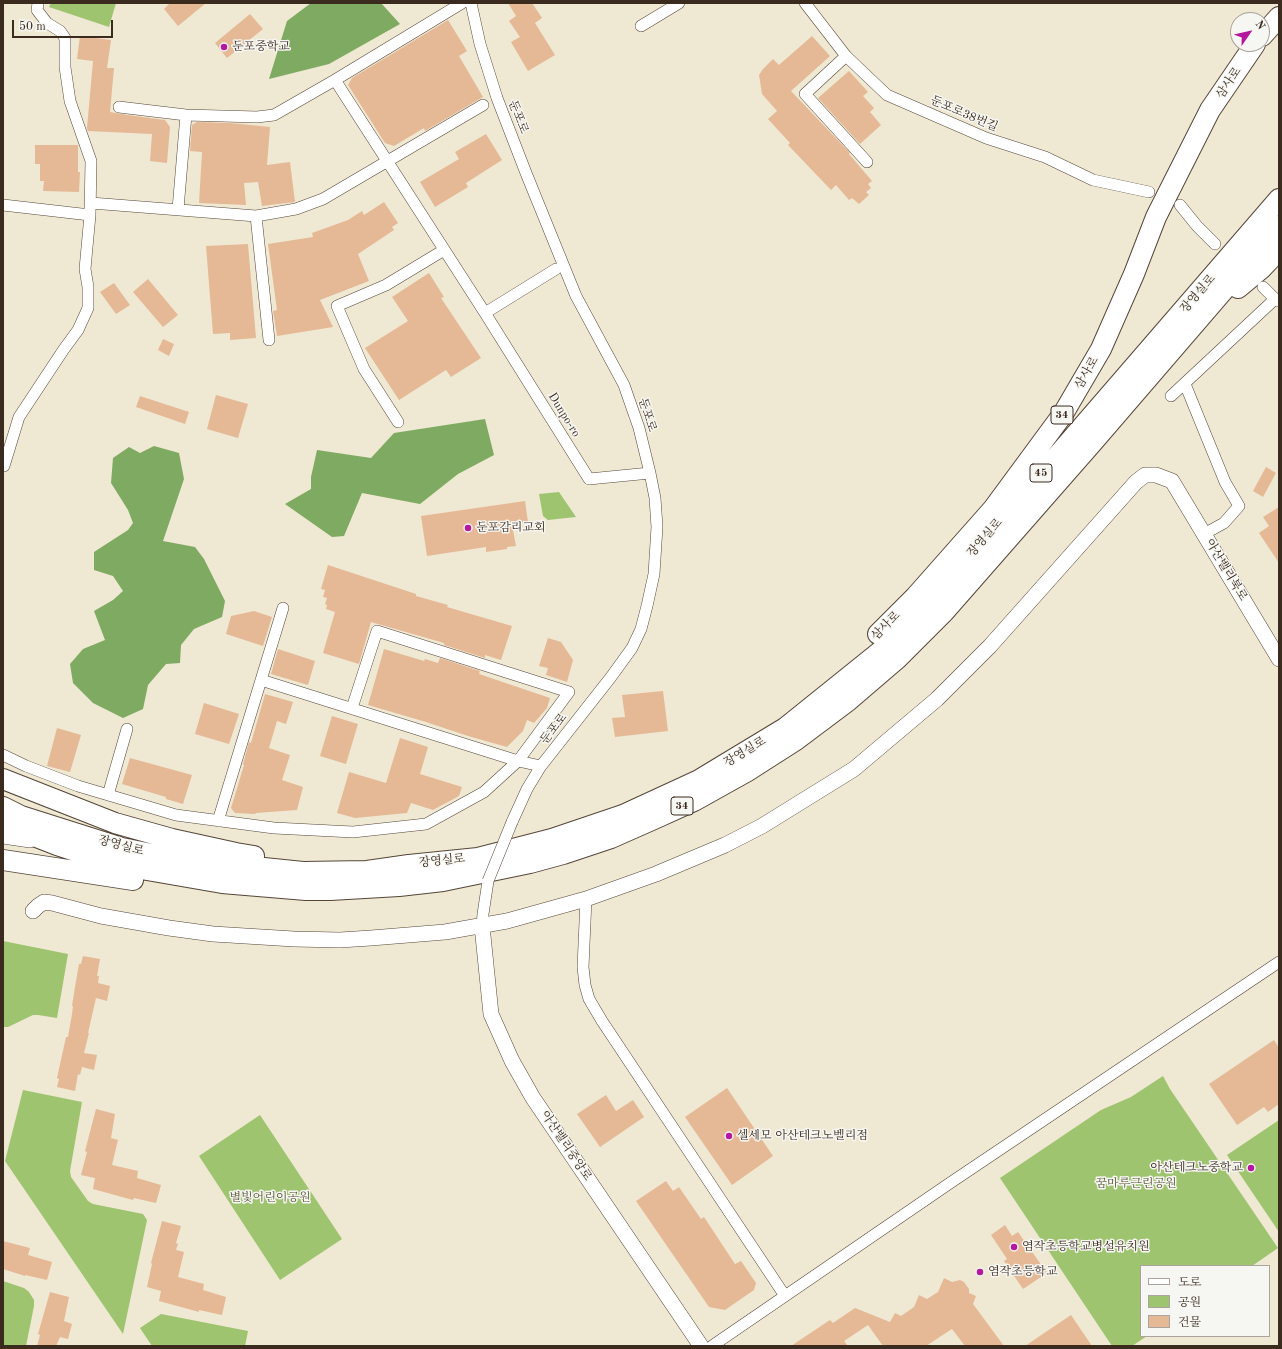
<!DOCTYPE html>
<html>
<head>
<meta charset="utf-8">
<style>
  body { margin:0 }
  #map { position:relative; width:1282px; height:1349px; overflow:hidden; background:#efe8d2; font-family:"Old Standard TT","Noto Serif KR",serif }
  canvas { display:block }
  .frame { position:absolute; inset:0; border:4px solid #3b2a1e; pointer-events:none }
  .legend { position:absolute; left:1140px; top:1265px; width:130px; height:72px; box-sizing:border-box; background:#f6f6f2; border:1px solid #aba49d; margin:0; padding:5px 7px; list-style:none; font-size:12px; color:#3b2a1e }
  .legend li { display:flex; align-items:center; gap:8px; height:20px }
  .legend b { width:20px; border:1px solid #aba49d }
  .north { position:absolute; left:1230px; top:12px; width:40px; height:40px; box-sizing:border-box; background:#f6f6f2; border:1px solid #aba49d; border-radius:50%; rotate:56deg; font-size:11px; font-weight:700; line-height:16px; text-align:center; color:#3b2a1e }
  .north::after { content:''; display:block; margin:auto; width:14px; height:18px; background:#b5179e; clip-path:polygon(50% 0,100% 100%,50% 72%,0 100%) }
  .scale { position:absolute; left:12px; top:20px; width:101px; height:18px; box-sizing:border-box; border:2px solid #3b2a1e; border-top:0; padding-left:5px; font-size:12px; line-height:14px; white-space:nowrap; color:#3b2a1e; -webkit-text-stroke:3px #f6f6f2; paint-order:stroke }
</style>
</head>
<body>
<div id="map">
<canvas width="1282" height="1349"></canvas>
<div class="frame"></div>
<ul class="legend">
<li><b style="height:5px;background:#fff"></b>도로</li>
<li><b style="height:11px;background:#9ec46f"></b>공원</li>
<li><b style="height:11px;background:#e5b996"></b>건물</li>
</ul>
<div class="north">N</div>
<div class="scale">50 m</div>
</div>
<script>
const g = document.querySelector('canvas').getContext('2d');
g.lineJoin = 'round';
function fillPath(path, color) { g.fillStyle = color; g.fill(path, 'evenodd'); }
const shape = rows => new Path2D(rows.map(r => 'M' + r).join(''));
function stroke(path, color, width, dash) { g.strokeStyle = color; g.lineWidth = width; g.lineCap = dash ? 'butt' : 'round'; g.setLineDash(dash || []); g.stroke(path); }
function drawText(font, color, halo, rows, align = 'center') {
  g.font = font + ' "Old Standard TT","Noto Serif KR",serif'; g.lineWidth = 3; g.setLineDash([]); g.textBaseline = 'middle'; g.strokeStyle = halo; g.fillStyle = color; for (const [text, x, y, turn = 0] of rows) {
    g.save(); g.translate(x, y); g.rotate((+turn || 0) * Math.PI / 180); g.textAlign = isNaN(turn) ? turn : align; if (halo) g.strokeText(text, 0, 0); g.fillText(text, 0, 0); g.restore();
  }
}
fillPath(shape([
  [51,3,116,3,109,27,49,7],
  [559,492,576,517,548,520,543,516,539,494],
  [3,941,68,954,57,1018,38,1015,33,1015,8,1027,3,1027],
  [1163,1076,1170,1089,1278,1248,1252,1266,1141,1266,1141,1336,1147,1336,1132,1346,1112,1346,1000,1178,1101,1110,1131,1097],
  [23,1090,82,1102,70,1171,71,1177,88,1201,93,1204,143,1214,147,1220,123,1334,5,1161],
  [260,1115,342,1239,280,1280,199,1156],
  [1279,1120,1279,1232,1227,1155],
  [3,1281,24,1288,29,1292,34,1300,34,1306,26,1346,3,1346],
  [161,1314,248,1331,245,1346,152,1346,140,1328]
]), '#9ec46f');
fillPath(shape([
  [311,3,381,3,400,24,329,64,269,79,287,21],
  [485,419,494,455,458,474,420,504,362,493,344,536,332,537,285,504,311,489,311,477,317,450,371,458,394,433],
  [154,446,179,453,184,479,163,541,195,547,204,559,225,601,222,617,194,629,181,645,180,663,166,664,148,685,143,709,123,718,93,703,73,683,70,664,83,649,105,640,94,611,113,600,123,591,113,576,94,570,94,552,128,530,133,523,128,510,111,483,113,458,129,447,140,453]
]), '#7eaa62');
fillPath(shape([
  [170,3,206,3,178,26,164,9],
  [508,3,532,3,542,18,535,23,555,55,528,71,511,42,520,37,509,21,516,16],
  [250,14,263,29,227,58,215,43],
  [448,20,467,51,459,56,483,97,425,131,424,128,394,146,385,143,348,85,352,78],
  [80,36,111,40,107,68,114,68,110,112,127,115,165,120,170,127,167,163,150,161,152,134,88,131,87,128,93,61,77,59],
  [812,36,830,56,791,91,850,153,849,154,872,181,868,184,871,188,866,192,869,195,859,204,852,198,849,200,836,185,831,190,788,145,790,143,768,119,777,111,762,94,759,75,763,69,773,59,779,65],
  [849,71,868,92,863,96,874,108,870,112,881,125,860,144,818,98],
  [197,122,230,123,270,127,267,165,290,162,295,202,262,206,258,182,244,183,246,205,199,203,202,152,190,151,192,125],
  [486,134,502,160,466,183,468,187,435,207,420,182,459,159,455,152],
  [35,145,78,145,78,172,80,172,79,192,43,191,44,181,40,181,40,164,35,164],
  [384,202,398,223,392,227,394,230,358,254,369,281,320,300,333,327,277,336,273,311,277,310,268,244,313,237,312,233,348,220,362,211,364,215],
  [248,244,256,338,230,340,230,333,213,334,206,246],
  [429,273,444,297,441,298,481,358,451,377,446,370,399,400,365,348,408,321,392,297],
  [148,279,178,315,163,327,133,292],
  [114,283,130,305,116,314,100,292],
  [163,339,174,344,169,356,158,350],
  [216,395,248,404,238,438,207,429],
  [140,396,189,412,185,424,136,407],
  [1266,467,1276,473,1263,497,1253,491],
  [525,501,528,522,512,525,516,546,507,547,507,549,486,552,486,547,427,556,421,516],
  [1279,507,1279,563,1259,533,1269,526,1263,517],
  [328,565,416,594,416,596,448,605,447,607,512,626,501,660,485,655,485,658,444,645,444,643,371,622,359,664,323,653,335,612,326,609,327,605,325,604,327,598,323,597,325,590,321,589],
  [254,611,272,617,263,646,226,634,231,616],
  [548,638,561,642,573,660,567,682,546,675,548,668,539,666],
  [278,649,315,661,308,685,271,674],
  [384,649,424,661,425,659,438,663,440,658,480,671,479,674,550,698,547,708,534,723,527,720,523,731,507,747,468,736,426,722,368,705],
  [663,691,668,731,615,737,612,718,625,717,622,695],
  [265,694,293,702,286,724,277,721,269,748,290,755,282,780,303,787,297,810,256,813,255,814,235,813,231,808,244,765,243,764,249,742,251,743],
  [204,703,239,714,229,744,195,734],
  [332,716,358,724,346,764,320,756],
  [57,728,81,735,70,772,47,766],
  [400,738,428,747,420,774,462,787,459,796,433,810,411,803,407,813,355,818,337,813,349,772,386,783],
  [130,758,192,775,183,804,166,799,166,797,122,784],
  [83,956,100,959,97,976,99,976,98,983,110,986,107,1001,96,998,88,1033,89,1033,84,1053,97,1055,94,1070,82,1067,80,1075,78,1074,75,1091,57,1087,59,1079,57,1078,66,1037,68,1037,72,1014,73,1006,72,1006,75,987,79,964,81,964],
  [1274,1040,1279,1048,1279,1104,1268,1112,1264,1107,1237,1125,1209,1084],
  [727,1088,773,1156,732,1185,685,1117],
  [606,1095,616,1111,633,1100,644,1117,600,1147,577,1114],
  [96,1109,115,1114,111,1138,118,1140,112,1165,138,1171,137,1178,161,1185,156,1203,134,1198,133,1200,93,1189,95,1178,81,1175,87,1152,85,1151],
  [666,1181,673,1191,679,1187,701,1219,704,1217,735,1264,741,1261,756,1283,754,1290,725,1310,709,1307,636,1201],
  [162,1221,181,1226,176,1243,178,1244,176,1250,184,1252,178,1277,204,1284,203,1290,226,1297,222,1315,199,1310,199,1312,159,1301,161,1291,147,1287,152,1264,151,1263],
  [1005,1225,1012,1236,1018,1232,1047,1273,1023,1289,1004,1261,1007,1259,991,1235],
  [3,1241,30,1248,28,1255,52,1262,47,1280,25,1275,25,1276,3,1269],
  [944,1278,952,1282,960,1280,964,1282,969,1289,969,1293,976,1296,973,1304,1004,1346,965,1346,952,1329,926,1346,883,1346,868,1325,844,1341,848,1346,791,1346,830,1320,833,1323,855,1308,890,1322,895,1313,901,1316,914,1307,919,1295,927,1299,938,1292],
  [50,1292,69,1297,64,1321,72,1324,68,1339,60,1337,56,1346,37,1346,40,1335,38,1334],
  [1071,1315,1092,1346,1025,1346]
]), '#e5b996');
const street = shape([
  [471,3,480,44,497,98,526,173,576,296,624,385,639,428,650,473,655,498,657,527,654,574,647,606,641,629,632,648,611,677,541,766,527,789,512,822],
  [805,3,846,56,887,95,986,138,1045,157,1093,180,1149,192],
  [641,26,679,3],
  [846,56,805,94,867,162],
  [335,80,485,313,589,479,650,473],
  [119,107,186,115,257,117,274,115,335,80,462,3],
  [91,203,256,216,296,209,323,199,483,105],
  [3,205,90,215],
  [1180,205,1197,226,1215,244],
  [178,209,186,115],
  [256,216,269,340],
  [1263,287,1275,299,1279,301],
  [485,313,556,269],
  [1185,384,1225,482,1239,506,1224,523,1204,534],
  [1171,396,1275,299],
  [398,422,364,369,337,306,386,285,444,250],
  [4,466,19,417,64,349,78,330,88,308,88,287,85,269,90,215,91,161,70,101,65,67,65,38,60,31,47,23,37,10,38,3],
  [261,680,518,761,541,766],
  [3,755,26,766,78,786,176,815,274,828,353,832,426,824,484,792,518,761,569,692,377,631,352,708],
  [108,795,127,729],
  [218,821,283,608],
  [3,838,30,842],
  [586,899,583,967,585,985,589,999,602,1021,785,1296],
  [482,926,483,914,488,881],
  [712,1346,950,1183,1279,962]
]);
const secondary = shape([
  [33,911,38,906,44,902,52,903,101,916,169,928,213,934,294,939,340,940,371,938,445,932,507,921,586,899,656,874,725,845,762,826,854,769,937,699,990,646,1136,482,1145,475,1156,475,1172,481,1279,659],
  [482,926,491,1014,512,1061,533,1098,701,1346]
]);
const highway = shape([
  [1262,36,1279,17],
  [1238,288,1262,268,1279,250],
  [878,634,916,596,993,509,1063,414,1101,349,1134,274,1156,217,1210,110,1255,44],
  [3,779,115,823,172,839,236,853,254,856],
  [3,807,21,816,122,848,176,859,303,872,367,871,409,865,478,858,552,839,623,815,699,780,785,728,882,650,930,603,1279,199],
  [3,824,57,845,118,865,222,883,306,890,330,890,399,886,443,881,530,863,563,854,611,838,654,819,694,801,746,772,796,740,848,701,897,659,944,612,1093,442,1279,226],
  [3,860,133,880]
]);
stroke(street, '#564639', 12);
stroke(secondary, '#564639', 16);
stroke(highway, '#564639', 22);
stroke(street, '#fff', 11);
stroke(secondary, '#fff', 15);
stroke(highway, '#fff', 20);
const streetBridge = shape([
  [488,881,512,822]
]);
stroke(streetBridge, '#564639', 12, []);
stroke(streetBridge, '#fff', 11);
for (const [x, y, r, color] of [
  [224,47,4,"#b5179e"],
  [468,528,4,"#b5179e"],
  [729,1136,4,"#b5179e"],
  [1251,1168,4,"#b5179e"],
  [1014,1247,4,"#b5179e"],
  [980,1272,4,"#b5179e"]
]) { const dot = new Path2D(); dot.arc(x, y, r, 0, 2 * Math.PI); g.fillStyle = color; g.fill(dot); stroke(dot, '#f6f6f2', 1.5); }
for (const [x, y, w] of [
  [1062,415,22],
  [1041,473,22],
  [682,806,22]
]) { const box = new Path2D(); box.roundRect(x - w / 2, y - 9, w, 18, 3); g.fillStyle = '#f6f6f2'; g.fill(box); stroke(box, '#3b2a1e', 1); }
drawText('bold 11px', '#3b2a1e', null, [
  ["34",1062,415],
  ["45",1041,473],
  ["34",682,806]
]);
drawText('12px', '#3b2a1e', '#f6f6f2', [
  ["둔포중학교",232,47],
  ["둔포감리교회",476,528],
  ["셀세모 아산테크노벨리점",737,1136],
  ["아산테크노중학교",1243,1168,"right"],
  ["염작초등학교병설유치원",1022,1247],
  ["염작초등학교",988,1272]
], 'left');
drawText('12px', '#3b2a1e', '#f6f6f2', [
  ["삼사로",1229,83,-56],
  ["둔포로38번길",964,114,23],
  ["둔포로",518,117,69],
  ["장영실로",1198,294,-49],
  ["삼사로",1087,373,-60],
  ["Dunpo-ro",564,415,58],
  ["둔포로",647,415,72],
  ["장영실로",985,538,-49],
  ["아산밸리북로",1226,570,59],
  ["삼사로",886,626,-45],
  ["둔포로",554,729,-52],
  ["장영실로",745,752,-31],
  ["장영실로",121,846,15],
  ["장영실로",442,861,-6],
  ["아산밸리중앙로",566,1146,56]
]);
drawText('12px', '#595836', '#f6f6f2', [
  ["꿈마루근린공원",1136,1184],
  ["별빛어린이공원",270,1198]
]);
</script>
</body>
</html>
